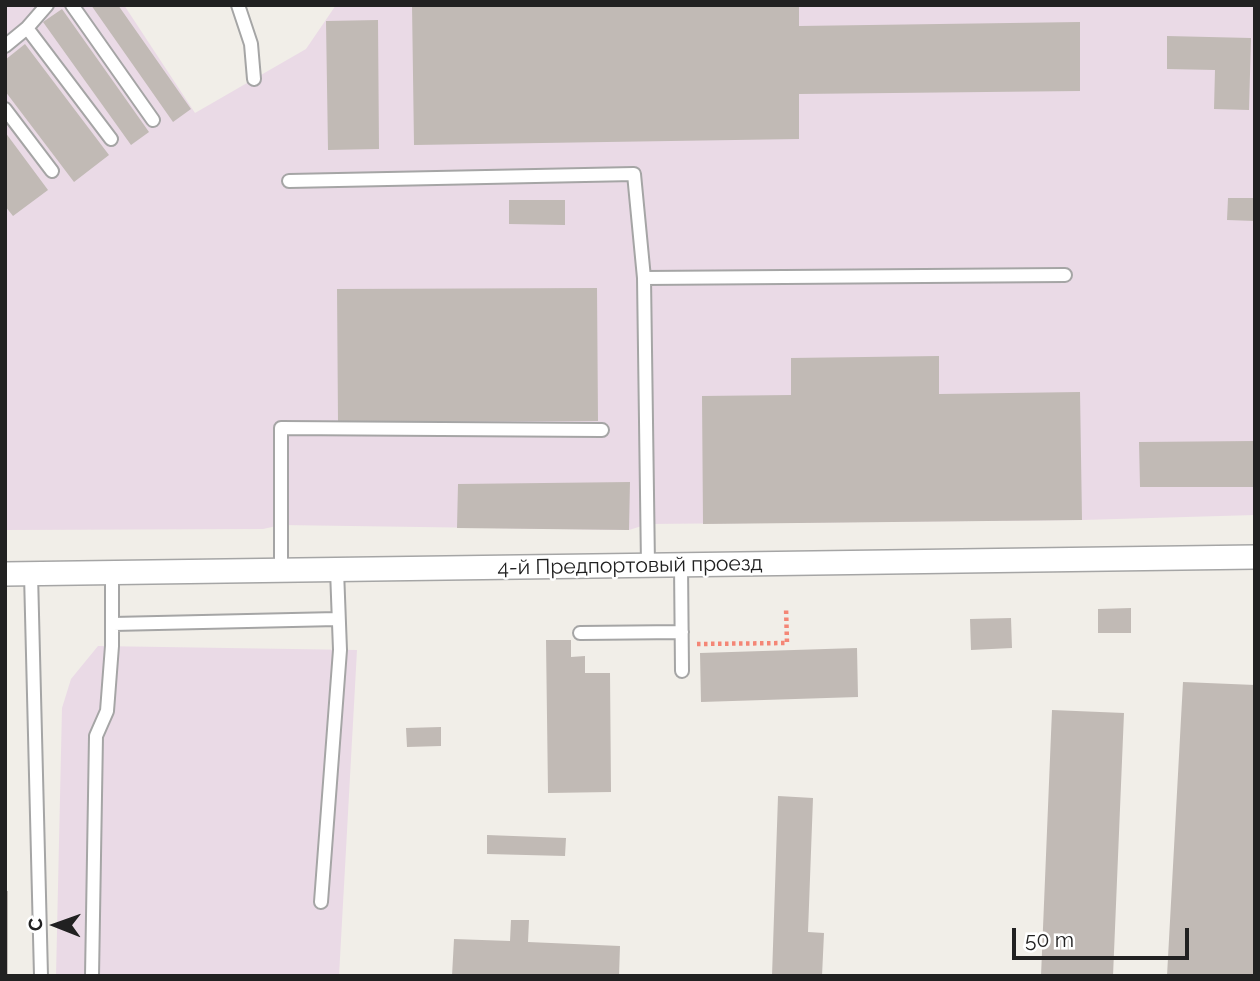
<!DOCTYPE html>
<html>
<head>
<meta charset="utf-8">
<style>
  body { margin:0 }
  #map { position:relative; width:1260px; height:981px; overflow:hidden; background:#f1eee8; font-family:Raleway,sans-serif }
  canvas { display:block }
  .frame { position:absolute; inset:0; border:7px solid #212121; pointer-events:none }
  .north { position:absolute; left:21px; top:890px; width:70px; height:70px; -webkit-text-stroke:5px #fff; paint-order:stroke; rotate:271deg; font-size:19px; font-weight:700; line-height:28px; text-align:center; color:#212121 }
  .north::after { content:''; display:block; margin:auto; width:24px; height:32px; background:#212121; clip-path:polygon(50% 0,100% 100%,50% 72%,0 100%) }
  .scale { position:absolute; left:1012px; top:928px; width:177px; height:32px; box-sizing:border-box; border:4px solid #212121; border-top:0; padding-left:9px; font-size:21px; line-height:24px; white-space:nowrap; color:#212121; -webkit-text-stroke:5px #fff; paint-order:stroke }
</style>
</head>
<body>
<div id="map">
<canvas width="1260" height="981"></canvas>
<div class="frame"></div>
<div class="north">С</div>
<div class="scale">50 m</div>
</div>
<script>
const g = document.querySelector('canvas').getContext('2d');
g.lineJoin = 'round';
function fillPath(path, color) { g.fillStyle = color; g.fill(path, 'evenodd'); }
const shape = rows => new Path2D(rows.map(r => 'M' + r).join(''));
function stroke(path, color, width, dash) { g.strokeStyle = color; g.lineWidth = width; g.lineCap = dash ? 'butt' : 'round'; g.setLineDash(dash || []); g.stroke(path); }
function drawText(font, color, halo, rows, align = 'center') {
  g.font = font + ' Raleway,sans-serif'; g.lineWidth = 5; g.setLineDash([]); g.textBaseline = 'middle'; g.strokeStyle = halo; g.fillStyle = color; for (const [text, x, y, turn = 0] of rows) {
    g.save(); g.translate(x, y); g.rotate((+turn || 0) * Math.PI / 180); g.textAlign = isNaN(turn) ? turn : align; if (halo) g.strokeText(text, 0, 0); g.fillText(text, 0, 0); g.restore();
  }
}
fillPath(shape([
  [5,5,124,5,195,113,306,49,336,5,1255,5,1255,515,1082,520,648,524,629,530,281,525,263,529,5,530],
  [98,646,357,650,339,976,56,976,62,708,71,679]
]), '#eadae6');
fillPath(shape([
  [91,5,118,5,191,109,173,122],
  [412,5,799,5,799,26,1080,22,1080,91,799,94,799,139,414,145],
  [62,9,149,132,131,145,43,22],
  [378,20,379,149,328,150,326,21],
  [1167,36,1251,38,1249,110,1214,109,1215,70,1167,69],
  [25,44,109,155,74,182,5,91,5,60],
  [5,132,48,190,13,216,5,206],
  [1228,198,1255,198,1255,221,1227,220],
  [509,200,565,200,565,225,509,224],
  [597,288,598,421,338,422,337,289],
  [939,356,939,394,1080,392,1082,520,703,524,702,396,791,395,791,358],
  [1255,441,1255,487,1140,487,1139,442],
  [630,482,629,530,457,528,458,484],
  [1131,608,1131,633,1098,633,1098,609],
  [1011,618,1012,648,971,650,970,619],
  [546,640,571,640,571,657,585,656,585,673,610,673,611,792,548,793],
  [857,648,858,697,701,702,700,653],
  [1183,682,1255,685,1255,976,1167,976],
  [1052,710,1124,713,1113,976,1041,976],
  [441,727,441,746,407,747,406,728],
  [778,796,813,798,808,932,824,933,822,976,772,976],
  [487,835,566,838,565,856,487,854],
  [5,891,8,891,8,975,5,975],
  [511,920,529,920,528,942,620,946,619,976,452,976,454,939,510,941]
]), '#c1bab5');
const service = shape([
  [72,5,153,120],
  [238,5,251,44,254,79],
  [27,28,111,139],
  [5,46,27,28,47,5],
  [5,109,52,171],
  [289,181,634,174,644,278,648,565],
  [644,278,1065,275],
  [681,565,682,671],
  [281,570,281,428,602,430],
  [31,574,41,976],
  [113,624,337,619],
  [580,633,682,632],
  [321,902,340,650,337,570],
  [92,976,96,736,107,711,112,646,112,572]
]);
const minor = shape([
  [5,574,1255,557]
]);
stroke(service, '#a5a5a5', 16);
stroke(minor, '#a5a5a5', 26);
stroke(shape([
  [697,644,787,643,786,607]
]), '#f48676', 4.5, [3.5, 3.5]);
stroke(service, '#fff', 12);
stroke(minor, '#fff', 23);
drawText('21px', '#212121', '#fff', [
  ["4-й Предпортовый проезд",630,566,-1]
]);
</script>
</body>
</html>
